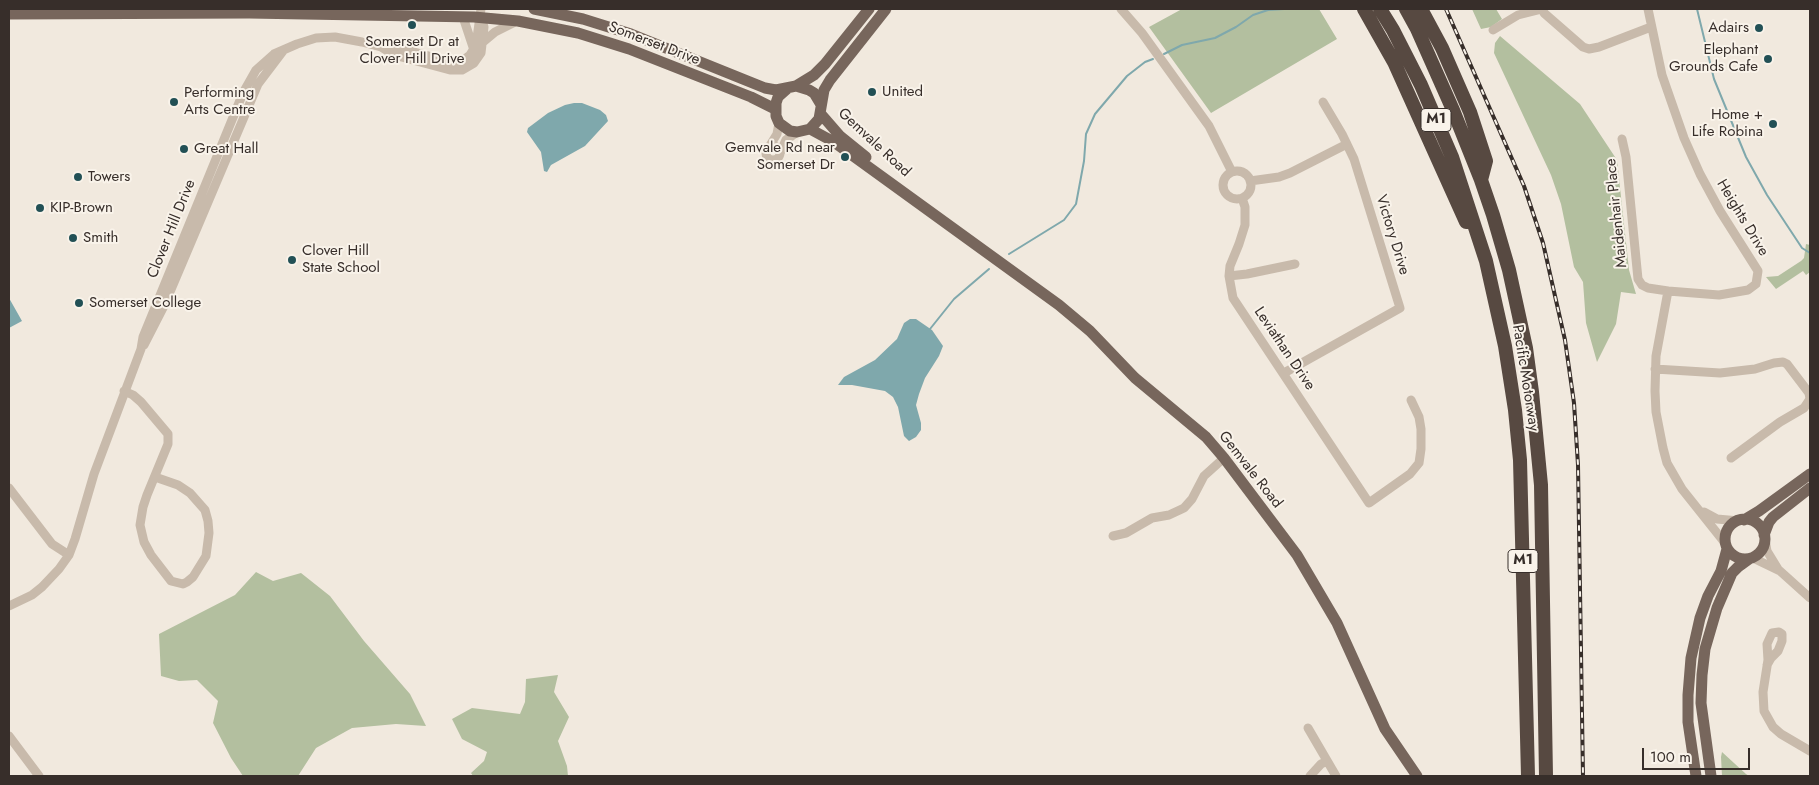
<!DOCTYPE html>
<html>
<head>
<meta charset="utf-8">
<style>
  body { margin:0 }
  #map { position:relative; width:1819px; height:785px; overflow:hidden; background:#f1e9de; font-family:Jost,sans-serif }
  canvas { display:block }
  .frame { position:absolute; inset:0; border:10px solid #372e2a; pointer-events:none }
  .scale { position:absolute; left:1642px; top:748px; width:108px; height:22px; box-sizing:border-box; border:2px solid #372e2a; border-top:0; padding-left:6px; font-size:15px; line-height:18px; white-space:nowrap; color:#372e2a; -webkit-text-stroke:4px #f9f3ea; paint-order:stroke }
</style>
</head>
<body>
<div id="map">
<canvas width="1819" height="785"></canvas>
<div class="frame"></div>
<div class="scale">100 m</div>
</div>
<script>
const g = document.querySelector('canvas').getContext('2d');
g.lineJoin = 'round';
function fillPath(path, color) { g.fillStyle = color; g.fill(path, 'evenodd'); }
const shape = rows => new Path2D(rows.map(r => 'M' + r).join(''));
function stroke(path, color, width, dash) { g.strokeStyle = color; g.lineWidth = width; g.lineCap = dash ? 'butt' : 'round'; g.setLineDash(dash || []); g.stroke(path); }
function drawText(font, color, halo, rows, align = 'center') {
  g.font = font + ' Jost,sans-serif'; g.lineWidth = 4; g.setLineDash([]); g.textBaseline = 'middle'; g.strokeStyle = halo; g.fillStyle = color; for (const [text, x, y, turn = 0] of rows) {
    g.save(); g.translate(x, y); g.rotate((+turn || 0) * Math.PI / 180); g.textAlign = isNaN(turn) ? turn : align; if (halo) g.strokeText(text, 0, 0); g.fillText(text, 0, 0); g.restore();
  }
}
fillPath(shape([
  [1182,9,1319,9,1337,39,1211,113,1149,27],
  [1472,9,1496,9,1502,19,1491,27,1481,29],
  [1500,36,1580,104,1617,160,1629,270,1636,294,1621,292,1616,324,1597,362,1586,323,1583,282,1574,267,1561,204,1551,175,1494,53,1495,43],
  [1806,244,1810,245,1810,272,1806,275,1803,271,1776,289,1766,277,1778,276,1801,261,1804,258],
  [256,572,273,581,301,573,330,596,364,641,410,694,426,726,396,724,352,728,316,748,298,776,243,776,231,758,213,723,218,701,197,680,179,681,161,676,159,634,235,595],
  [558,675,554,692,569,717,558,741,567,766,568,776,473,776,471,773,484,761,487,752,462,739,452,719,472,708,520,714,525,702,526,679],
  [1722,752,1746,774,1749,776,1722,776,1721,757]
]), '#b3bf9f');
fillPath(shape([
  [574,103,582,103,600,110,606,115,608,121,585,146,551,165,547,172,544,171,541,152,527,132,528,128,548,113,565,105],
  [9,298,22,321,9,328],
  [910,319,916,319,932,330,943,346,939,356,925,378,919,394,916,405,921,423,921,430,916,437,909,441,904,436,898,407,893,397,885,391,852,385,838,385,844,377,875,360,897,339,904,323]
]), '#7fa8ac');
stroke(shape([
  [1697,9,1714,79,1746,157,1767,195,1802,248,1810,253],
  [1164,54,1182,45,1215,38,1236,27,1253,15,1268,10,1284,9],
  [1009,254,1064,220,1076,204,1084,161,1086,134,1095,114,1127,76,1145,62,1153,59],
  [930,329,954,299,989,269]
]), '#7fa8ac', 2);
stroke(shape([
  [1121,9,1142,33,1209,126,1232,172],
  [1543,9,1544,13,1583,47,1589,49,1599,47,1651,27],
  [1648,9,1662,75,1684,138,1700,174,1720,211,1758,271,1756,284,1748,290,1719,295,1668,291,1656,356,1655,391,1656,412,1663,448,1667,463,1682,489,1725,543],
  [463,17,474,50],
  [1493,30,1518,15,1542,9],
  [483,42,495,32,517,21],
  [383,47,396,47,447,61,462,61,470,55,476,45,481,9],
  [1622,139,1626,157,1638,279,1642,285,1648,288,1668,291],
  '766 153a7 7 0 1 1 14 0a7 7 0 1 1-14 0Z',
  [769,147,777,134,779,123],
  [780,153,786,140,797,132],
  '1223 185a14 14 0 1 1 28 0a14 14 0 1 1-28 0Z',
  [1250,181,1279,177,1290,173,1347,144],
  [1242,198,1245,207,1245,225,1239,244,1230,266,1229,276,1233,298,1369,503,1410,474,1419,463,1421,449,1421,429,1419,417,1411,400],
  [1229,276,1247,274,1295,264],
  [144,345,164,306,258,84,283,51],
  [1655,369,1720,373,1755,369,1774,363,1783,362,1787,364,1809,393,1810,399,1804,408,1780,422,1731,458],
  [1284,373,1400,308,1354,159,1342,134,1323,102],
  [124,391,133,395,141,402,168,434,168,444,147,495,143,507,140,525,144,542,151,555,171,581,183,584,187,582,193,577,206,556,209,533,208,521,205,510,190,493,178,485,155,477],
  [9,488,52,544,69,555],
  [1704,512,1717,519,1739,521],
  [1113,536,1126,533,1152,518,1169,515,1184,508,1192,499,1204,476,1224,458],
  [1765,540,1767,551,1778,569],
  [1753,558,1780,571,1810,598],
  [9,606,32,595,42,587,59,569,69,555,75,539,94,474,141,349,143,337,243,93,256,70,274,54,297,44,316,38,335,37,362,42,381,47,394,55,450,70,462,70,474,63,481,53,484,27,481,17],
  [1767,665,1771,658,1778,651,1782,641,1782,634,1779,632,1772,633,1767,644,1768,660,1763,692,1764,711,1773,727,1781,734,1810,751],
  [1308,728,1336,776],
  [9,736,39,776],
  [1310,776,1321,764,1327,761]
]), '#c8baab', 9);
stroke(shape([
  [534,9,583,19,631,34,765,88,776,90,796,86,814,75,825,64,869,9],
  [9,14,249,13,474,17,518,21,578,33,629,49,751,97,775,109],
  [796,86,809,90,814,93,820,103],
  [787,89,778,97,776,103,776,116,779,123,790,131,797,132,810,129,819,119,824,90,830,80,886,9],
  [820,113,840,136,866,157],
  [810,129,834,142,1059,305,1090,331,1135,378,1206,437,1224,458,1297,555,1337,623,1385,729,1417,776],
  '1725 539a20 20 0 1 1 40 0a20 20 0 1 1-40 0Z',
  [1744,520,1759,511,1810,474],
  [1764,535,1769,522,1773,517,1810,488],
  [1696,776,1688,722,1688,695,1691,658,1700,618,1708,596,1721,571,1727,549],
  [1711,776,1701,703,1702,675,1705,649,1717,608,1732,573,1738,567,1749,559]
]), '#77665c', 11);
stroke(shape([
  [1364,9,1394,62,1466,222],
  [1380,9,1393,30,1421,85,1452,157,1486,261,1505,346,1515,410,1520,460,1528,776],
  [1406,9,1417,29,1453,110,1481,180,1493,215,1509,270,1526,348,1532,392,1541,485,1546,776],
  [1421,9,1442,48,1470,112,1486,161,1481,180]
]), '#574941', 14);
const rail = shape([
  [1446,9,1524,186,1543,243,1565,340,1574,403,1578,465,1583,776]
]);
stroke(rail, '#372e2a', 4);
stroke(rail, '#f9f3ea', 2, [5.5]);
for (const [x, y, r, color] of [
  [412,25,5,"#225055"],
  [1759,28,5,"#225055"],
  [1768,59,5,"#225055"],
  [872,92,5,"#225055"],
  [174,102,5,"#225055"],
  [1773,124,5,"#225055"],
  [184,149,5,"#225055"],
  [845,157,5,"#225055"],
  [78,177,5,"#225055"],
  [40,208,5,"#225055"],
  [73,238,5,"#225055"],
  [292,260,5,"#225055"],
  [79,303,5,"#225055"]
]) { const dot = new Path2D(); dot.arc(x, y, r, 0, 2 * Math.PI); g.fillStyle = color; g.fill(dot); stroke(dot, '#f9f3ea', 2); }
for (const [x, y, w] of [
  [1436,120,30],
  [1523,561,30]
]) { const box = new Path2D(); box.roundRect(x - w / 2, y - 11.5, w, 23, 4); g.fillStyle = '#f9f3ea'; g.fill(box); stroke(box, '#372e2a', 1); }
drawText('bold 14px', '#372e2a', null, [
  ["M1",1436,120],
  ["M1",1523,561]
]);
drawText('15px', '#372e2a', '#f9f3ea', [
  ["Adairs",1749,28,"right"],
  ["Somerset Dr at",412,42,"center"],
  ["Clover Hill Drive",412,59,"center"],
  ["Elephant",1758,50,"right"],
  ["Grounds Cafe",1758,67,"right"],
  ["United",882,92],
  ["Performing",184,93],
  ["Arts Centre",184,110],
  ["Home +",1763,115,"right"],
  ["Life Robina",1763,132,"right"],
  ["Gemvale Rd near",835,148,"right"],
  ["Somerset Dr",835,165,"right"],
  ["Great Hall",194,149],
  ["Towers",88,177],
  ["KIP-Brown",50,208],
  ["Smith",83,238],
  ["Clover Hill",302,251],
  ["State School",302,268],
  ["Somerset College",89,303]
], 'left');
drawText('15px', '#372e2a', '#f9f3ea', [
  ["Somerset Drive",654,44,21],
  ["Gemvale Road",874,143,43],
  ["Maidenhair Place",1617,213,-96],
  ["Heights Drive",1742,218,59],
  ["Clover Hill Drive",172,229,-68],
  ["Victory Drive",1392,235,73],
  ["Leviathan Drive",1284,349,56],
  ["Pacific Motorway",1525,378,81],
  ["Gemvale Road",1250,470,52]
]);
</script>
</body>
</html>
